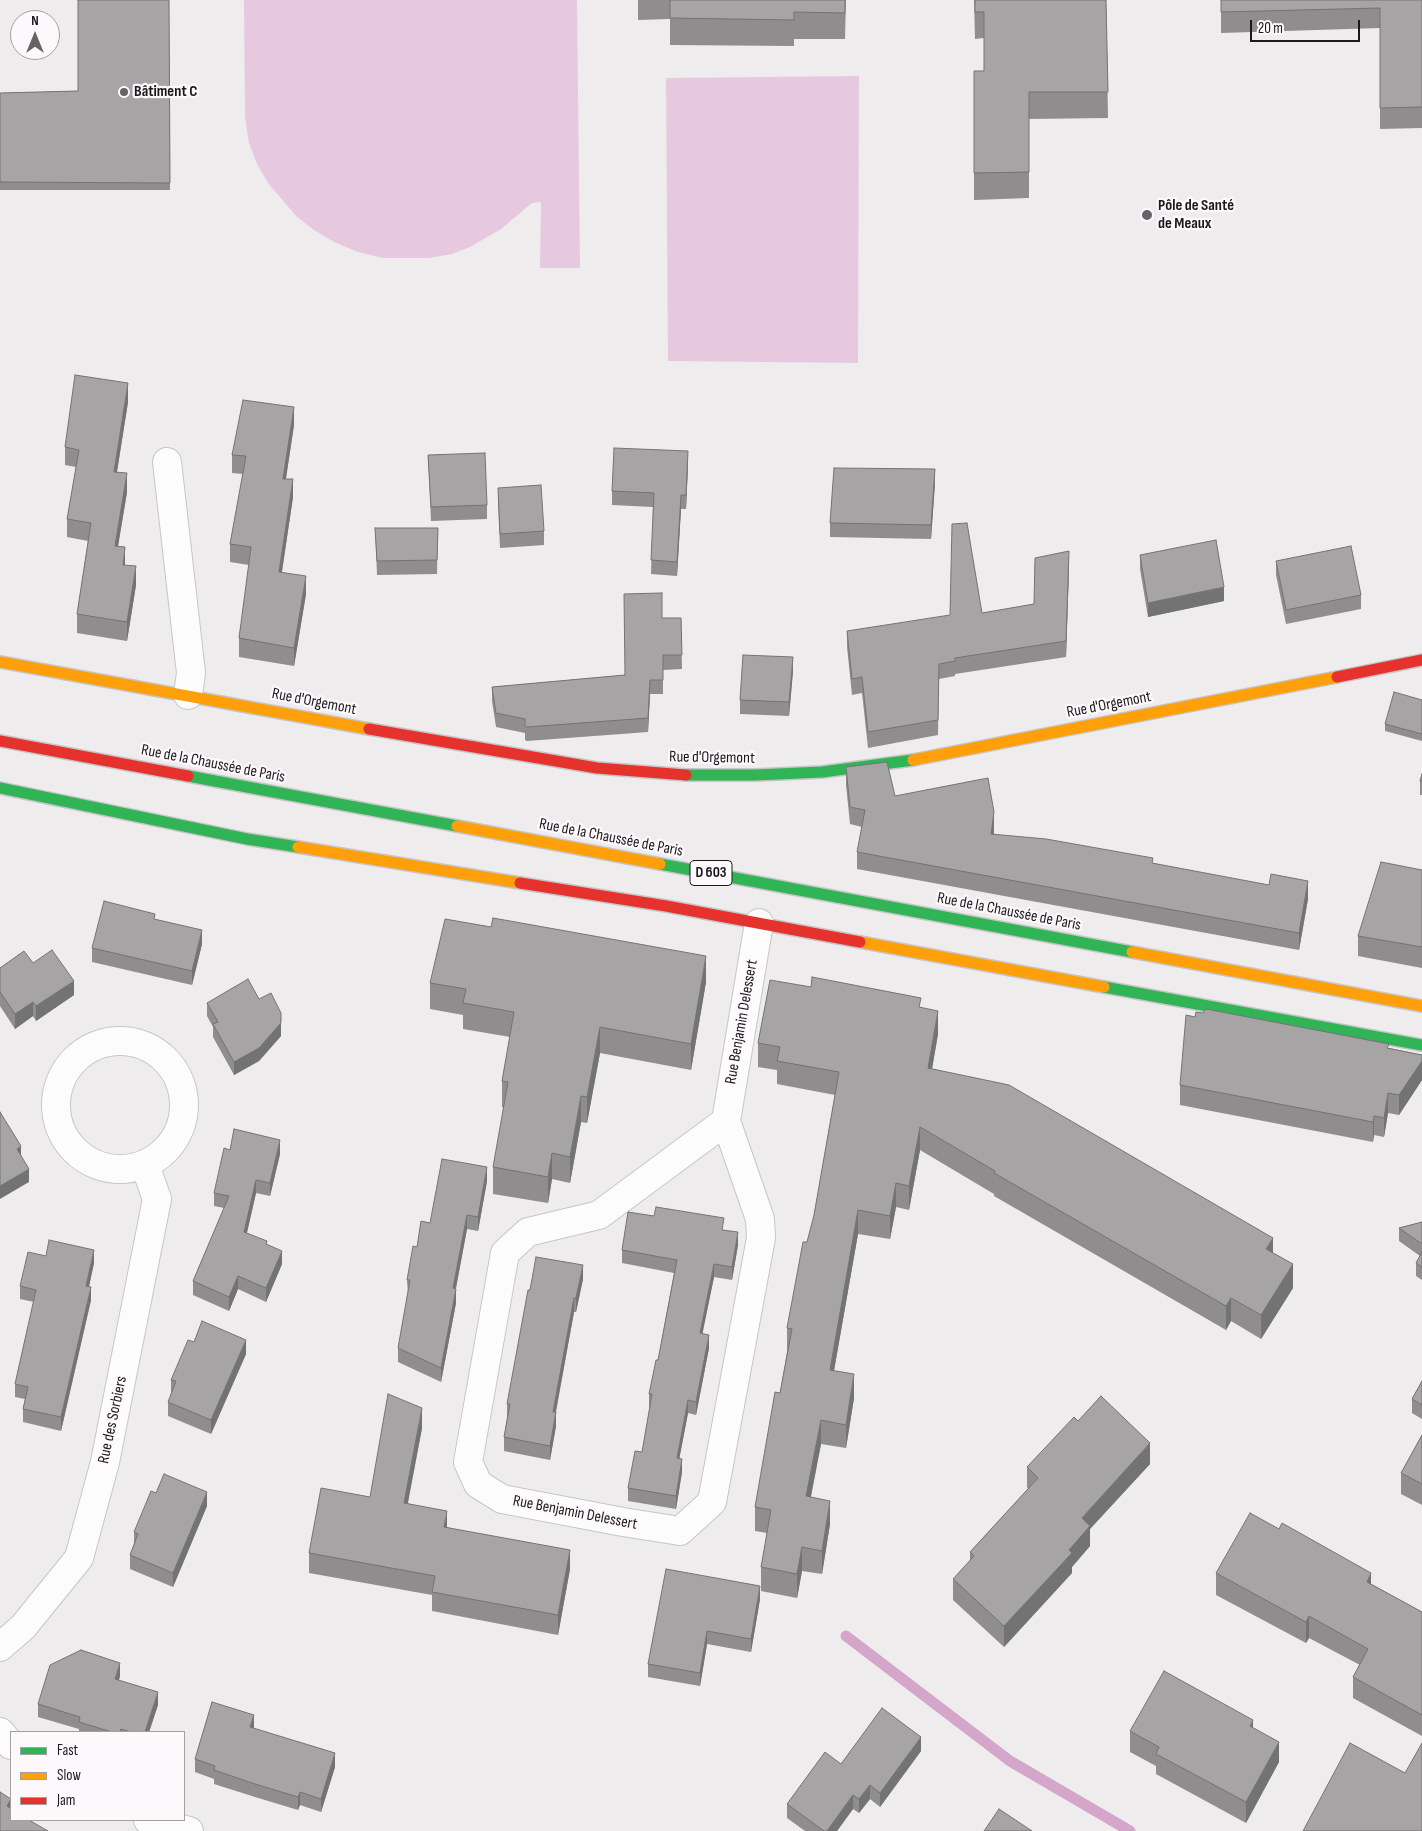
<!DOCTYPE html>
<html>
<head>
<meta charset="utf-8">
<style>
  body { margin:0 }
  #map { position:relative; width:1422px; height:1831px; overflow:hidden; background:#efecee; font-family:"Sofia Sans Condensed",sans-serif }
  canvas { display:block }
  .legend { position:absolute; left:10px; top:1731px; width:175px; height:90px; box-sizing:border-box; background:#fdf8fc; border:1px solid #a39fa2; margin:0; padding:6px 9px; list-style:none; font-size:15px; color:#1b191a }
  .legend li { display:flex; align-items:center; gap:10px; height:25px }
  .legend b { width:25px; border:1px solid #a39fa2 }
  .north { position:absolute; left:10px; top:10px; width:50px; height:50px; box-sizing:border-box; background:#fdf8fc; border:1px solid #a39fa2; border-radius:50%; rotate:0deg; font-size:14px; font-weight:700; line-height:20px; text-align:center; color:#1b191a }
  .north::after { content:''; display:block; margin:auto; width:18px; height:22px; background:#656364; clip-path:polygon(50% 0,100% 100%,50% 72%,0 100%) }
  .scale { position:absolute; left:1250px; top:20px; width:110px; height:22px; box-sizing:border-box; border:2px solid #1b191a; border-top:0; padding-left:6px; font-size:15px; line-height:18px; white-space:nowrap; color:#1b191a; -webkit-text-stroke:4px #fdf8fc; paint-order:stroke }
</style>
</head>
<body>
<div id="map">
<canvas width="1422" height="1831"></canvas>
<ul class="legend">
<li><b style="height:6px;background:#30b455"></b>Fast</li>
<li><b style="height:6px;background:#ff9f0a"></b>Slow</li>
<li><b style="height:6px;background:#e5322d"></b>Jam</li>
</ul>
<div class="north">N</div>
<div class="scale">20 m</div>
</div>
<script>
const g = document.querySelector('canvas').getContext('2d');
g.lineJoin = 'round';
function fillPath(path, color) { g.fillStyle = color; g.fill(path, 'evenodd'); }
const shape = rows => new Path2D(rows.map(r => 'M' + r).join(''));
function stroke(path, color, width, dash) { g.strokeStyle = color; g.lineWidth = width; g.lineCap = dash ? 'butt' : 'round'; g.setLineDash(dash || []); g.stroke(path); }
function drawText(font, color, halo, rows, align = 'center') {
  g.font = font + ' "Sofia Sans Condensed",sans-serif'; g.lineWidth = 4.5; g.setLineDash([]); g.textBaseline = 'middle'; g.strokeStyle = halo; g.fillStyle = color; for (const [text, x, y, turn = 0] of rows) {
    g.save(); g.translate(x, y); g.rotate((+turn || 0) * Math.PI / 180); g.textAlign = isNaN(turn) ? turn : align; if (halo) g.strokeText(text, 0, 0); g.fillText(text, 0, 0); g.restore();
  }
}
fillPath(shape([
  [244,0,577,0,580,268,540,268,541,202,532,203,501,229,470,247,452,254,429,258,383,258,358,252,334,242,314,230,296,216,268,183,257,164,249,143,245,117],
  [859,76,858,363,668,361,666,78]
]), '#e6c9df');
stroke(shape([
  [846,1636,1010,1761,1130,1831]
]), '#d4a7ca', 11);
const street = shape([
  [167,462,191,673,188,695],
  '56 1105a64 64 0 1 1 128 0a64 64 0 1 1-128 0Z',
  [726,1121,599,1215,528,1232,505,1253,468,1462,478,1484,502,1499,623,1522,680,1531,712,1502,761,1238,760,1219,726,1121,759,923],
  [0,1647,23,1627,79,1558,105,1462,157,1199,145,1165],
  [0,1732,11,1745],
  [148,1820,189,1831]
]);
const fast = shape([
  [686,775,756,775,822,772,913,760],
  [188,776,457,826],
  [0,788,247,839,298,847],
  [660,864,1132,952],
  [1104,987,1422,1045]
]);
const slow = shape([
  [0,662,369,729],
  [913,760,1337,677],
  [457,826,660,864],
  [298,847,520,883],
  [860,942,1104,987],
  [1132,952,1422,1006]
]);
const jam = shape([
  [1337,677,1422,660],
  [369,729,597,768,686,775],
  [0,741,188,776],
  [520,883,666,906,860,942]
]);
stroke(street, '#c7c6c7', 30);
stroke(fast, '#c7c6c7', 14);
stroke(slow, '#c7c6c7', 14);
stroke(jam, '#c7c6c7', 14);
stroke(street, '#fdfcfc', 28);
stroke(fast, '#30b455', 11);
stroke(slow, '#ff9f0a', 11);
stroke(jam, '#e5322d', 11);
fillPath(shape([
  [169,0,170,190,0,190,0,93,78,91],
  [638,0,846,0,845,39,794,39,794,46,670,45,670,19,638,20],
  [974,0,1106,0,1108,118,1029,119,1029,198,974,200,974,71,984,71,984,38,975,39],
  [1221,0,1422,0,1422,128,1380,129,1380,28,1221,33],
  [128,402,117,472,127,492,118,546,125,565,136,585,127,641,77,633,77,614,88,541,67,537,67,519,76,467,65,465,65,447],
  [294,425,286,479,293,497,282,572,306,594,294,666,239,657,239,638,249,565,230,562,230,544,243,474,232,473,232,455],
  [428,455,487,505,487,519,431,521],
  [688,465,686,509,681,509,677,576,651,574,653,507,612,505,612,491],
  [935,483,931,539,830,537,830,523],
  [498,488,544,531,544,545,500,548,498,502],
  [375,528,438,528,437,574,377,575],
  [1140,555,1224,601,1148,617,1140,569],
  [1276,561,1361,595,1361,609,1286,624,1276,575],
  [1069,567,1066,657,955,674,955,676,939,679,938,735,868,748,862,693,852,695,847,647,847,631,982,613,1034,604],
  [662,618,681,618,682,669,663,670,663,694,650,694,648,732,527,741,525,740,525,733,496,727,492,701,492,687,624,675],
  [793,671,789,716,740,714,740,700],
  [1422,700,1422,741,1385,731,1385,724],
  [846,767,895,796,994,830,994,834,1153,863,1308,899,1299,950,857,869,857,852,862,827,850,824,846,785],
  [1422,774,1422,795,1420,795,1420,781],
  [1422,870,1422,968,1358,956,1358,936],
  [202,944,192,985,92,962,92,948],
  [33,963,74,995,36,1021,33,1016,15,1029,0,1006,0,968],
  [706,982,691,1070,600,1053,587,1123,581,1122,570,1183,552,1179,548,1203,493,1194,493,1167,504,1108,502,1107,502,1081,510,1037,463,1029,463,1015,430,1009,430,983],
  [259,999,281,1036,259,1061,234,1075,213,1037,213,1027,207,1016,207,1003],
  [921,1007,938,1034,932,1069,1273,1253,1293,1288,1261,1339,1231,1321,1226,1330,994,1196,994,1194,920,1150,909,1210,896,1207,890,1239,858,1234,834,1371,854,1398,846,1448,821,1444,811,1497,830,1524,822,1574,802,1571,797,1598,761,1591,761,1567,767,1533,755,1531,755,1507,780,1393,787,1352,787,1328,814,1215,835,1095,777,1084,777,1070,758,1067,758,1043],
  [1389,1048,1422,1055,1422,1080,1399,1115,1388,1113,1384,1137,1374,1135,1373,1142,1180,1105,1180,1085],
  [280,1154,270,1196,256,1193,247,1233,267,1244,282,1264,266,1302,238,1289,229,1311,193,1295,193,1281,224,1208,214,1206,214,1193],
  [487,1181,478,1231,467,1229,456,1289,456,1303,441,1382,398,1362,398,1348,408,1294,407,1280,417,1247],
  [654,1216,724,1230,738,1245,732,1280,714,1277,702,1333,709,1348,696,1415,688,1413,679,1459,682,1472,676,1509,628,1501,628,1488,642,1452,650,1407,649,1407,649,1394,658,1360,674,1273,622,1263,622,1250],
  [1422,1222,1422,1280,1416,1276,1416,1263,1420,1256,1399,1241,1399,1228],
  [46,1256,94,1263,89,1287,91,1300,61,1431,23,1422,23,1409,25,1399,15,1397,15,1384,34,1302,20,1299,20,1286],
  [583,1279,576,1312,574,1312,556,1412,556,1426,550,1460,504,1451,504,1437,507,1418,507,1404,530,1290],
  [194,1342,246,1354,211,1434,168,1416,168,1402,171,1394,171,1380],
  [1422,1381,1422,1419,1412,1413,1412,1399],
  [1078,1421,1150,1464,1090,1529,1090,1546,1072,1567,1072,1573,1004,1647,953,1600,953,1579,970,1561,970,1552,1028,1489,1027,1487,1027,1467],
  [422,1428,408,1503,447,1527,570,1569,558,1635,432,1611,432,1595,309,1573,309,1553,370,1497],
  [1422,1435,1422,1505,1401,1494,1401,1473],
  [156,1493,207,1506,173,1587,130,1569,130,1555,134,1545,134,1532],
  [1216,1573,1371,1584,1422,1612,1422,1736,1353,1698,1353,1677,1360,1665,1309,1638,1306,1643,1216,1595],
  [760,1599,751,1652,707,1644,700,1686,648,1677,648,1664],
  [120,1676,119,1680,158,1705,149,1732,79,1732,79,1729,38,1717,38,1704],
  [1253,1728,1279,1762,1246,1823,1156,1774,1156,1766,1130,1752,1130,1731],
  [254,1729,335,1767,321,1812,300,1805,298,1810,255,1797,214,1784,214,1779,195,1772,195,1759],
  [921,1751,880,1807,870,1799,859,1813,853,1809,837,1831,805,1831,787,1818,787,1804,841,1764]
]), '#8f8d8e');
fillPath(shape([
  [128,383,128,402,114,490,114,472],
  [294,407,294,425,283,497,283,479],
  [688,451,688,465,686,509,686,495],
  [935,469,935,483,931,539,931,525],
  [127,473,127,492,115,564,115,546],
  [293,479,293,497,279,590,279,572],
  [681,495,681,509,677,576,677,562],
  [125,547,125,566,123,565],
  [1069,551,1069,567,1066,657,1066,641],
  [136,566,136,585,127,641,127,622],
  [306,576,306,594,294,666,294,648],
  [1224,587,1224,601,1148,617,1148,603],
  [793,657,793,671,789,716,789,702],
  [650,680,650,694,648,732,648,718],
  [994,812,994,830,991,851,991,834],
  [1308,881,1308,899,1299,950,1299,933],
  [202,930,202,944,192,985,192,971],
  [706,956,706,982,691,1070,691,1044],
  [74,981,74,995,36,1021,36,1006],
  [33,1002,33,1016,15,1029,15,1014],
  [938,1011,938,1034,928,1092,928,1068],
  [281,1013,281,1036,259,1061,234,1075,234,1062],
  [600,1027,600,1053,587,1123,587,1097],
  [1422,1061,1422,1080,1399,1115,1399,1095],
  [1388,1093,1388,1113,1384,1137,1384,1118],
  [581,1096,581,1122,570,1183,570,1157],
  [1374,1116,1374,1135,1373,1142,1373,1122],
  [920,1127,920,1150,909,1210,909,1186],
  [280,1140,280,1154,270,1196,270,1183],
  [21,1146,21,1159,17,1149],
  [552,1153,552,1179,548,1203,548,1177],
  [487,1167,487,1181,478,1231,478,1217],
  [29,1169,29,1182,0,1199,0,1186],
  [256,1180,256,1193,244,1245,244,1232],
  [896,1183,896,1207,890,1239,890,1216],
  [858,1210,858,1234,830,1393,830,1370],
  [467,1215,467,1229,453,1302,453,1288],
  [738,1232,738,1245,732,1280,732,1267],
  [1273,1238,1273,1261,1266,1249],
  [94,1250,94,1263,86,1299,86,1286],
  [282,1251,282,1264,266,1302,266,1288],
  [714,1264,714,1277,700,1346,700,1333],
  [1293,1264,1293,1288,1261,1339,1261,1315],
  [583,1265,583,1279,576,1312,576,1298],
  [238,1276,238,1289,229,1311,229,1297],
  [91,1287,91,1300,61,1431,61,1417],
  [456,1289,456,1303,441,1382,441,1368],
  [574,1298,574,1312,553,1426,553,1412],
  [1231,1298,1231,1321,1226,1330,1226,1306],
  [709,1335,709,1348,696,1415,696,1402],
  [246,1340,246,1354,211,1434,211,1420],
  [854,1374,854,1398,846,1448,846,1425],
  [688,1400,688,1413,677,1471,677,1458],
  [422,1408,422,1428,404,1522,404,1503],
  [556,1412,556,1426,550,1460,550,1446],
  [821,1420,821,1444,806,1520,806,1496],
  [1150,1443,1150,1464,1090,1529,1090,1546,1072,1567,1072,1573,1004,1647,1004,1626,1082,1518],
  [682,1459,682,1472,676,1509,676,1496],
  [207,1492,207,1506,173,1587,173,1573],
  [830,1501,830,1524,822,1574,822,1551],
  [447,1511,447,1530,444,1527],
  [802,1547,802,1571,797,1598,797,1574],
  [570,1550,570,1569,558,1635,558,1615],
  [1371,1573,1371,1594,1367,1582],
  [760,1586,760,1599,751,1652,751,1639],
  [1309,1616,1309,1638,1306,1643,1306,1622],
  [707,1631,707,1644,700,1686,700,1673],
  [120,1663,120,1676,115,1692,115,1679],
  [158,1692,158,1705,149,1732,145,1732],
  [254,1715,254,1729,250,1727],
  [1253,1720,1253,1740,1250,1726],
  [921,1737,921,1751,880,1807,880,1793],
  [1279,1742,1279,1762,1246,1823,1246,1802],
  [335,1753,335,1767,321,1812,321,1799],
  [870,1785,870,1799,859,1813,859,1799],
  [300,1792,300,1805,298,1810,298,1797],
  [853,1795,853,1809,837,1831,827,1831],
  [11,1799,11,1813,7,1806]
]), '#747374');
const building = shape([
  [78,0,169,0,170,183,0,182,0,93,78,91,78,0],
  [670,0,845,0,845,13,794,12,794,20,670,18,670,0],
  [975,0,1106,0,1108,92,1029,92,1029,172,974,173,974,71,984,71,984,12,975,12,975,0],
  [1221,0,1422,0,1422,107,1380,108,1380,8,1221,12,1221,0],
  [75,375,128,383,114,472,127,473,115,546,125,547,123,565,136,566,127,622,77,614,91,523,67,519,79,450,65,447,75,375],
  [243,400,294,407,283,479,293,479,279,572,306,576,294,648,239,638,251,547,230,544,246,456,232,455,243,400],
  [614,448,688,451,686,495,681,495,677,562,651,560,654,493,612,491,614,448],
  [485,453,487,505,431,507,428,455,485,453],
  [834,468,935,469,931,525,830,523,834,468],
  [541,485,544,531,500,534,498,488,541,485],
  [967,523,982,613,1034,604,1035,558,1069,551,1066,641,955,658,955,661,939,664,938,720,868,732,862,677,852,679,847,631,950,615,952,524,967,523],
  [375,528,438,528,437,560,377,561,375,528],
  [1216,540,1224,587,1148,603,1140,555,1216,540],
  [1351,546,1361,595,1286,610,1276,561,1351,546],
  [662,593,662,618,681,618,682,655,663,655,663,680,650,680,648,718,527,727,525,726,525,719,496,713,492,687,625,675,624,594,662,593],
  [743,655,793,657,789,702,740,700,743,655],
  [1394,692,1422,700,1422,734,1385,724,1394,692],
  [887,762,895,796,988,778,994,812,991,834,1046,839,1153,858,1152,863,1269,885,1271,874,1308,881,1299,933,857,852,865,810,850,807,846,767,887,762],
  [1422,774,1422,782,1420,781,1422,774],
  [1381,862,1422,870,1422,947,1358,936,1381,862],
  [104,901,155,914,154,919,202,930,192,971,92,948,104,901],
  [493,918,706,956,691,1044,600,1027,587,1097,581,1096,570,1157,552,1153,548,1177,493,1167,508,1082,502,1081,514,1012,463,1003,466,989,430,983,445,919,491,927,493,918],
  [52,950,74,981,36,1006,33,1002,15,1014,0,992,0,968,24,951,33,963,52,950],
  [812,977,921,998,919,1007,938,1011,928,1068,1009,1085,1273,1238,1266,1249,1293,1264,1261,1315,1231,1298,1226,1306,994,1173,995,1171,920,1127,909,1186,896,1183,890,1216,858,1210,830,1370,854,1374,846,1425,821,1420,806,1496,830,1501,822,1551,802,1547,797,1574,761,1567,771,1510,755,1507,775,1392,780,1393,792,1329,787,1328,803,1242,807,1242,814,1215,839,1072,777,1061,780,1047,758,1043,770,980,811,987,812,977],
  [248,979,259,999,271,993,281,1013,281,1023,259,1048,234,1062,213,1024,218,1022,207,1003,248,979],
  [1206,1009,1389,1044,1387,1048,1422,1055,1422,1061,1399,1095,1388,1093,1384,1118,1374,1116,1373,1122,1180,1085,1186,1015,1195,1017,1196,1012,1203,1013,1206,1009],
  [0,1112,21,1146,17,1149,29,1169,0,1186,0,1112],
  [234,1129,280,1140,270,1183,256,1180,244,1232,267,1241,266,1244,282,1251,266,1288,238,1276,229,1297,193,1281,229,1196,214,1193,224,1148,230,1150,234,1129],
  [442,1159,487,1167,478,1217,467,1215,453,1288,456,1289,441,1368,398,1348,410,1280,407,1280,413,1246,417,1247,421,1221,430,1223,442,1159],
  [656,1207,724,1218,722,1230,738,1232,732,1267,714,1264,700,1333,709,1335,696,1402,688,1400,677,1458,682,1459,676,1496,628,1488,635,1451,642,1452,652,1394,649,1394,656,1360,658,1360,677,1260,622,1250,628,1212,654,1216,656,1207],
  [1422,1222,1422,1244,1399,1228,1422,1222],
  [49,1240,94,1250,86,1286,91,1287,61,1417,23,1409,28,1387,15,1384,36,1290,20,1286,28,1252,46,1256,49,1240],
  [1422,1252,1422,1267,1416,1263,1422,1252],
  [536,1257,583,1265,576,1298,574,1298,553,1412,556,1412,550,1446,504,1437,510,1404,507,1404,528,1290,530,1290,536,1257],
  [202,1321,246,1340,211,1420,168,1402,176,1381,171,1380,188,1340,194,1342,202,1321],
  [1422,1381,1422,1405,1412,1399,1422,1381],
  [388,1394,422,1408,404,1503,447,1511,444,1527,570,1550,558,1615,432,1592,435,1576,309,1553,321,1488,370,1497,388,1394],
  [1101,1396,1150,1443,1082,1518,1090,1526,1069,1550,1072,1553,1004,1626,953,1579,974,1556,970,1552,1038,1478,1027,1467,1074,1417,1078,1421,1101,1396],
  [1422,1435,1422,1484,1401,1473,1422,1435],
  [164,1474,207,1492,173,1573,130,1555,138,1534,134,1532,151,1491,156,1493,164,1474],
  [1250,1513,1279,1529,1282,1523,1371,1573,1367,1582,1422,1612,1422,1715,1353,1677,1368,1649,1309,1616,1306,1622,1216,1573,1250,1513],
  [666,1569,760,1586,751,1639,707,1631,700,1673,648,1664,666,1569],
  [81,1650,120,1663,115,1679,158,1692,145,1732,131,1732,121,1729,120,1732,112,1732,79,1722,80,1717,38,1704,50,1665,81,1650],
  [1164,1671,1253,1720,1250,1726,1279,1742,1246,1802,1156,1754,1159,1747,1130,1731,1164,1671],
  [212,1702,254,1715,250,1727,335,1753,321,1799,300,1792,298,1797,255,1784,214,1770,215,1766,195,1759,212,1702],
  [882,1708,921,1737,880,1793,870,1785,859,1799,853,1795,827,1831,824,1831,787,1804,825,1752,841,1764,882,1708],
  [1350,1743,1405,1773,1422,1743,1422,1831,1303,1831,1350,1743],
  [0,1792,11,1799,7,1806,11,1809,11,1820,29,1820,48,1831,0,1831,0,1792],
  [999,1809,1032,1831,984,1831,999,1809]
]);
fillPath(building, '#a6a4a5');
stroke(building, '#747374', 1);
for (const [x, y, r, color] of [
  [124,92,5,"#656364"],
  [1147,215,6,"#656364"]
]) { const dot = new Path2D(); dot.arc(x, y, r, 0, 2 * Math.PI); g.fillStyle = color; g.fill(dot); stroke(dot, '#fdf8fc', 2); }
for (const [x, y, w] of [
  [711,873,42]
]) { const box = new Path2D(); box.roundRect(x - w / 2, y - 12.5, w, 25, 4); g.fillStyle = '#fdf8fc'; g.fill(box); stroke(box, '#1b191a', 1); }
drawText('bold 15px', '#1b191a', null, [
  ["D 603",711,873]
]);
drawText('bold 16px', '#1b191a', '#fdf8fc', [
  ["Bâtiment C",134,92],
  ["Pôle de Santé",1158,206],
  ["de Meaux",1158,224]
], 'left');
drawText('16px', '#1b191a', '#fdf8fc', [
  ["Rue d'Orgemont",314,702,11],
  ["Rue d'Orgemont",1109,705,-11],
  ["Rue d'Orgemont",712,758,1],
  ["Rue de la Chaussée de Paris",213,764,11],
  ["Rue de la Chaussée de Paris",611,838,11],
  ["Rue de la Chaussée de Paris",1009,912,11],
  ["Rue Benjamin Delessert",742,1022,-80],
  ["Rue des Sorbiers",113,1420,-78],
  ["Rue Benjamin Delessert",575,1513,11]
]);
</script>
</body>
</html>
